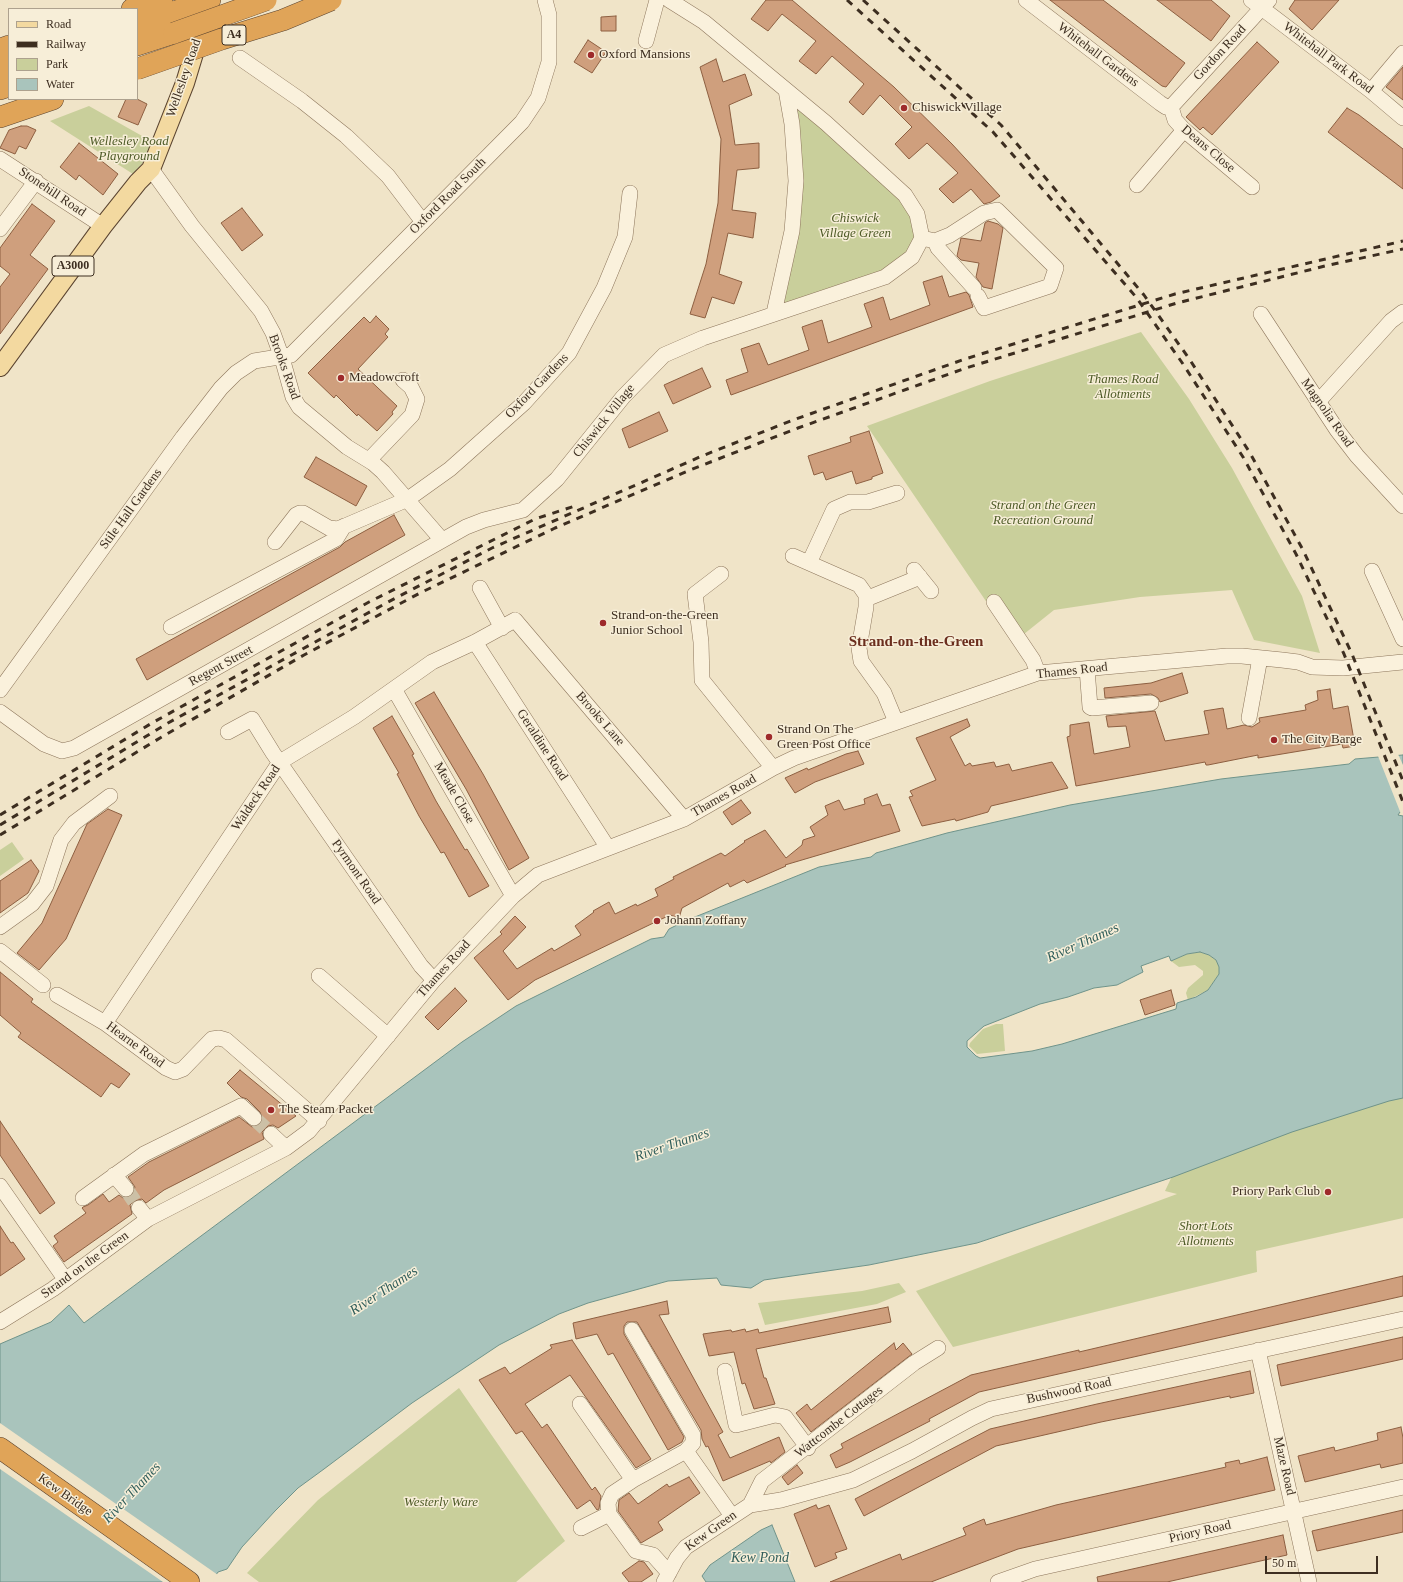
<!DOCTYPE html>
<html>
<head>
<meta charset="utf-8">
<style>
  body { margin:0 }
  #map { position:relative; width:1403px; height:1582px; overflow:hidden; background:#f0e4c8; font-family:"Times New Roman",serif }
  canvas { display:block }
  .legend { position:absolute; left:8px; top:8px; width:130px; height:92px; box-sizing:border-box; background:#f7eed8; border:1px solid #ada18e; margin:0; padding:5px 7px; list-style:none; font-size:12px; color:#3d2e20 }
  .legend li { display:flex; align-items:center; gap:8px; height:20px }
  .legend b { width:20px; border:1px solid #ada18e }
  .scale { position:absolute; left:1265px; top:1556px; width:113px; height:18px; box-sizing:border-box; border:2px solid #3d2e20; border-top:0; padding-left:5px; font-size:12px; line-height:14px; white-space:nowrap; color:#3d2e20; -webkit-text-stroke:3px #f7eed8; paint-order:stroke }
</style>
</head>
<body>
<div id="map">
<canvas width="1403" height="1582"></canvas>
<ul class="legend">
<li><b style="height:5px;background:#f3d9a0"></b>Road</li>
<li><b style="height:5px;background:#3d2e20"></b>Railway</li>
<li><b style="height:11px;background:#c9cf9b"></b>Park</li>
<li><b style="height:11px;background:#a9c4bc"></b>Water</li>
</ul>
<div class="scale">50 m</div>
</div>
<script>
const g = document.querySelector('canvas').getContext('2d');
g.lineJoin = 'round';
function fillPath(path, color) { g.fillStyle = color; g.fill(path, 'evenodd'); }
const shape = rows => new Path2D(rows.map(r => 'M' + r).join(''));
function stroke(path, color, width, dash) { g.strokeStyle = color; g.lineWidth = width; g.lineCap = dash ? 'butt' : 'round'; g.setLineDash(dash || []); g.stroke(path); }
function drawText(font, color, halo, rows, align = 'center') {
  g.font = font + ' "Times New Roman",serif'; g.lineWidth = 3; g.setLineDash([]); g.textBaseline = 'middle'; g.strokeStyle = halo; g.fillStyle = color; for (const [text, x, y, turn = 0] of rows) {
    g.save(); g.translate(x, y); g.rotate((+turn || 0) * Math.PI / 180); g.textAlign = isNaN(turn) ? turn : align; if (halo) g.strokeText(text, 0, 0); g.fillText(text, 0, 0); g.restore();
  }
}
fillPath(shape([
  [793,98,905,189,928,238,886,280,776,315,793,236],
  [89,106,151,141,147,158,133,174,50,121],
  [1141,332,1189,399,1232,468,1302,596,1320,653,1254,640,1232,590,1140,597,1054,610,1019,638,996,616,867,426,990,381],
  [12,842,24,859,0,876,0,850],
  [1200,952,1209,955,1216,960,1219,967,1219,974,1208,990,1188,1000,1186,993,1188,988,1203,975,1203,971,1195,965,1179,967,1171,961,1187,954],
  [996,1024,1003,1024,1005,1051,977,1054,969,1046,970,1043,983,1029],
  [1403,1087,1403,1218,1256,1251,1257,1272,953,1347,916,1291,1177,1194,1165,1191,1174,1172],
  [899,1283,906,1292,877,1304,765,1325,758,1303,862,1291],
  [459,1388,565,1541,516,1582,259,1582,247,1573,318,1500]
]), '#c9cf9b');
const water = shape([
  [1403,755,1403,811,1400,812,1398,815,1403,816,1403,1098,1389,1101,1292,1132,1173,1177,977,1243,869,1265,764,1280,751,1288,721,1285,717,1278,668,1281,588,1303,559,1314,499,1345,412,1403,324,1469,298,1488,275,1511,242,1547,227,1569,218,1572,211,1582,0,1582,0,1344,51,1322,69,1305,84,1323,462,1042,516,1006,651,939,664,937,669,929,685,921,819,867,871,857,876,853,947,833,1070,805,1221,779,1349,764,1355,759,1403,755],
  [1200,952,1209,955,1216,960,1219,967,1219,974,1208,990,1196,997,1177,1003,1176,1009,1062,1044,1032,1051,980,1058,976,1056,967,1047,967,1041,984,1026,1040,1004,1068,997,1094,988,1117,985,1143,972,1141,966,1169,956,1171,961,1187,954,1200,952],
  [772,1525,795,1582,706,1582,702,1576,710,1565,761,1530,772,1525]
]);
fillPath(water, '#a9c4bc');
stroke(water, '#6f938a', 1);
fillPath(shape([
  [1398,754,1403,765,1403,813,1401,814,1378,756],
  [0,1423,218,1575,213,1582,163,1582,0,1469]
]), '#f0e4c8');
const building = shape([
  [766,0,792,0,894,87,952,144,1000,196,991,202,984,204,971,189,953,203,939,189,958,173,927,143,909,159,895,144,912,127,880,95,863,115,849,102,864,84,832,56,816,74,799,61,816,41,782,14,768,31,751,19,766,0],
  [1050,0,1103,0,1185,63,1166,87,1162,86,1050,0],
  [1157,0,1211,0,1230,16,1211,41,1157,0],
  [1295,0,1339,0,1312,30,1289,9,1295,0],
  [616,16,616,31,601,31,601,17,616,16],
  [588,40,606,52,592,73,574,62,588,40],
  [1257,42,1279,62,1212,135,1203,127,1200,130,1186,117,1257,42],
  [716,59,723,82,745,74,752,95,729,105,735,145,759,143,759,168,737,170,732,210,756,213,753,238,728,233,719,274,742,282,734,304,712,297,705,318,690,314,706,264,718,203,721,139,700,67,716,59],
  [1403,67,1403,100,1386,87,1403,67],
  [126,99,137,99,147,104,138,125,118,117,126,99],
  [1347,108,1359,115,1403,149,1403,189,1328,132,1347,108],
  [21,126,27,126,36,130,26,149,19,146,15,154,0,148,9,130,21,126],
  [79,143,118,174,103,195,79,175,76,180,60,167,79,143],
  [32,204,55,221,30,255,48,269,0,334,0,287,10,274,0,266,0,248,32,204],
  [242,208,263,235,242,251,221,223,242,208],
  [988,221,998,224,1003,228,992,289,983,287,976,277,979,263,961,260,957,256,961,238,981,241,985,223,988,221],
  [942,276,949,297,966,292,969,295,973,307,731,395,726,380,748,372,741,349,759,343,768,365,809,350,802,327,822,320,828,343,872,327,864,304,883,297,890,320,930,305,923,282,942,276],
  [376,316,389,329,385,334,388,337,358,369,397,406,392,412,393,414,377,431,358,414,357,416,336,395,334,398,308,373,364,317,370,323,376,316],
  [702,368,711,387,673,404,664,385,702,368],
  [659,412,668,431,629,448,622,429,659,412],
  [869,431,883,473,872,477,872,479,856,484,852,471,826,480,823,472,814,475,808,456,851,442,850,437,869,431],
  [316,457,367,486,356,506,304,477,316,457],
  [394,515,405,535,147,680,136,659,340,547,345,542,394,515],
  [1182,673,1188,693,1160,702,1158,698,1151,694,1105,698,1104,688,1151,683,1182,673],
  [1330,689,1333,709,1348,706,1355,746,1343,748,1342,744,1258,758,1258,755,1208,765,1206,765,1205,762,1076,786,1067,737,1070,736,1070,725,1089,722,1094,754,1130,747,1126,726,1108,727,1106,716,1155,711,1165,741,1209,734,1204,711,1223,708,1227,729,1244,725,1252,727,1260,722,1259,718,1306,710,1305,705,1318,700,1317,691,1330,689],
  [434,692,483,774,529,858,509,870,466,789,415,703,434,692],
  [392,716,414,754,412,755,436,801,465,850,467,849,489,886,469,897,444,852,441,853,419,816,397,774,399,773,373,728,392,716],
  [967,719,970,726,950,737,965,766,970,763,972,766,994,762,996,767,1009,764,1012,771,1052,762,1068,788,991,806,988,812,956,821,955,819,922,826,909,797,913,796,910,791,936,780,916,738,967,719],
  [858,751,864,764,815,782,795,793,785,778,807,768,808,770,846,754,858,751],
  [877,794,882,806,890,804,900,831,785,865,786,866,747,883,744,880,730,887,728,883,682,908,679,918,670,915,535,980,508,1000,474,958,502,934,500,932,515,916,526,927,503,951,517,969,552,948,554,951,581,935,575,926,594,912,593,911,609,902,615,914,636,904,637,906,658,896,655,889,674,879,673,877,721,853,725,856,745,842,744,841,765,830,786,858,802,845,803,840,815,836,810,827,828,815,825,806,839,800,844,810,865,804,864,799,877,794],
  [741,800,751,813,732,825,723,812,741,800],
  [108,809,122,815,66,939,39,970,17,953,42,923,87,824,108,809],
  [31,860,39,871,28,893,0,913,0,881,31,860],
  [0,972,33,999,31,1002,130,1074,119,1088,111,1083,101,1097,18,1037,21,1033,0,1015,0,972],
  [455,988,467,1001,438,1030,425,1017,455,988],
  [1171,990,1175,1005,1145,1015,1140,1000,1171,990],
  [240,1070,296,1116,278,1128,273,1125,268,1126,262,1132,264,1139,164,1190,146,1203,142,1199,134,1201,130,1205,132,1214,64,1262,53,1246,58,1242,54,1236,86,1213,82,1208,83,1207,88,1205,103,1194,109,1202,119,1195,123,1198,132,1196,135,1187,128,1177,149,1162,239,1117,252,1127,260,1124,263,1120,260,1112,247,1099,241,1097,227,1083,240,1070],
  [0,1121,55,1203,40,1214,0,1155,0,1121],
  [0,1226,11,1243,13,1242,25,1259,0,1276,0,1226],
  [1403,1276,1403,1296,979,1392,929,1419,930,1421,850,1462,836,1468,830,1455,843,1448,841,1444,971,1375,1079,1350,1079,1352,1403,1276],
  [667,1301,669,1314,659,1315,723,1432,718,1435,730,1458,779,1437,785,1452,771,1463,770,1461,723,1481,708,1446,706,1447,702,1439,701,1430,637,1322,627,1322,624,1326,624,1334,684,1437,682,1442,668,1450,613,1353,608,1355,597,1334,576,1339,573,1323,667,1301],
  [888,1307,891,1322,756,1349,764,1378,766,1378,775,1404,754,1409,745,1383,742,1384,734,1352,709,1356,703,1334,731,1330,732,1332,745,1329,746,1332,758,1329,759,1333,888,1307],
  [1403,1337,1403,1359,1281,1386,1277,1365,1403,1337],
  [572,1340,651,1459,636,1468,570,1375,525,1404,542,1428,547,1424,592,1490,595,1487,601,1496,599,1509,597,1510,590,1500,577,1509,522,1431,516,1434,479,1380,505,1367,510,1374,552,1348,550,1345,572,1340],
  [894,1343,896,1350,903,1343,912,1354,811,1432,796,1413,807,1404,811,1410,894,1343],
  [1250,1371,1254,1393,1230,1398,1230,1396,1101,1422,996,1446,864,1516,855,1499,990,1429,1097,1404,1250,1371],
  [1401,1427,1403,1438,1403,1463,1381,1468,1380,1464,1305,1482,1298,1456,1334,1447,1335,1451,1378,1440,1377,1433,1401,1427],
  [1267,1457,1275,1490,1018,1549,931,1582,830,1582,900,1554,902,1560,966,1535,963,1528,984,1519,986,1525,1056,1505,1226,1467,1225,1463,1239,1460,1240,1464,1267,1457],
  [797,1465,803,1473,788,1485,782,1477,797,1465],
  [689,1477,700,1493,658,1522,663,1530,641,1543,618,1511,619,1500,629,1493,638,1504,667,1484,669,1487,689,1477],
  [816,1505,818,1509,829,1505,847,1549,835,1553,837,1558,815,1567,794,1514,816,1505],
  [1403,1510,1403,1532,1317,1551,1312,1531,1403,1510],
  [1283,1535,1287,1555,1167,1582,1098,1582,1097,1577,1283,1535],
  [639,1561,644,1562,653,1574,641,1582,629,1582,622,1573,639,1561]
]);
fillPath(building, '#cf9f7d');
stroke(building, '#8d5f41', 1);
stroke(shape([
  [254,1118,271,1134],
  [126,1189,139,1208]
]), '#ccc0a6', 15, [15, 8]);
const minor = shape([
  [1026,0,1160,103,1166,107,1171,107],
  [1251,0,1371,91,1403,118],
  [646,41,657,0],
  [240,58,302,101,346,136,388,176,423,222],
  [1371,91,1403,53],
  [1171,107,1269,0],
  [1171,107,1175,120,1184,130,1252,187],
  [0,159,103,226],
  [151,169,192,226,261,311,273,333,282,358,293,397,299,407,347,447,373,463,383,472,442,540],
  [1137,185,1184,130],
  [0,229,36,181],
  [922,238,935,241,950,235,984,213,997,210,1056,268,1050,286,984,308,978,296],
  [935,241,938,248,974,288],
  [774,313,792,231,796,181,792,124,786,90],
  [1261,314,1337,430,1357,456,1403,506],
  [1318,402,1391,321,1403,312],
  [369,460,412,415,417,399,411,387,403,380],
  [275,542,296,515,300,513,303,513,329,528,338,529,408,499,450,469,524,403,569,353,604,288,625,237,630,193],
  [793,556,809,563],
  [914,570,931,591],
  [1372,571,1403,639],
  [721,574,695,594,701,642,702,680,773,768],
  [480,588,502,628],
  [866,599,920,577],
  [994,602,1033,660,1038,673],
  [171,627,336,539,344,526],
  [475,642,608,848],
  [1087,669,1090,707,1092,708,1151,703],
  [394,689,513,896],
  [0,690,183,437,221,388,236,373,254,361,291,355,522,122,538,98,549,62,549,15,545,0],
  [0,712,44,744,62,751,74,748,466,527,484,520,523,510,557,479,623,397,664,355,703,338,885,277,912,257,922,238,917,214,905,195,826,123,704,22,669,0],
  [1249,718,1260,658],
  [896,722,884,693,861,661,859,648,866,607,866,595,859,585,809,563,834,509,850,502,868,502,897,493],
  [228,732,252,719,273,753,421,966,434,980],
  [0,927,32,904,46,886,61,840,74,823,110,796],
  [0,951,43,985],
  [319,976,388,1036],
  [57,995,105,1023,166,1068,175,1072,183,1069,212,1039,219,1038,226,1040,319,1121],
  [105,1023,280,762,354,717,432,662,475,642,515,620,684,819],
  [271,1134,286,1148],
  [114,1175,126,1189],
  [0,1186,65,1279],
  [83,1198,144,1154,241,1106,254,1118],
  [139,1208,148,1219],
  [0,1322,53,1289,148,1219,286,1148,309,1131,434,980,513,896,538,875,684,819,773,768,794,758,1038,673,1227,656,1242,656,1282,660,1298,662,1312,667,1343,668,1403,662],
  [632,1330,693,1435,693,1443,686,1451,633,1480,612,1494,608,1503,609,1514,636,1551,653,1555,669,1573],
  [1258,1350,1309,1582],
  [725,1371,736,1425,775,1415,785,1417,808,1448],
  [580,1404,633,1480],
  [686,1451,732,1516],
  [750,1505,762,1481,914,1363,938,1348],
  [581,1528,609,1514],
  [664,1582,677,1558,686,1547,750,1505,781,1500,853,1480,912,1451,972,1418,991,1409,1403,1319],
  [998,1582,1035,1569,1403,1487]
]);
const major = shape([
  [0,367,103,226,138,182,151,169,185,83,199,37]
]);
const highway = shape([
  [132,9,162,0],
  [137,24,210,0],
  [137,45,174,33],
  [0,49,9,46],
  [0,69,9,66],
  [0,89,9,86],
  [0,117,53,99],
  [0,1448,189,1582]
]);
stroke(minor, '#8d765c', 16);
stroke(major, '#5b4430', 20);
stroke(highway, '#5b4430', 22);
stroke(minor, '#faf1dc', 15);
stroke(major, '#f3d9a0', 18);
stroke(highway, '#e0a458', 21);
stroke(shape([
  [847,0,993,132,1136,297,1183,364,1243,457,1296,554,1344,654,1403,802],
  [863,0,1001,125,1144,295,1190,360,1250,453,1303,550,1352,654,1403,781],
  [0,815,152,723,369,602,535,519,578,505],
  [0,825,168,723,388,602,492,548,702,456,793,420,965,359,1175,294,1403,241],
  [0,835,160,738,304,655,420,593,555,528,690,470,798,428,966,368,1177,303,1325,266,1403,249]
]), '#3d2e20', 3, [7, 7]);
const highwayBridge = shape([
  [174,33,266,0],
  [137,69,222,39,283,20,331,0]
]);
stroke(highwayBridge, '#5b4430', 22, []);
stroke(highwayBridge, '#e0a458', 21);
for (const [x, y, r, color] of [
  [591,55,4,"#9e2a2b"],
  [904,108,4,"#9e2a2b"],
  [341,378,4,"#9e2a2b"],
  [603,623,4,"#9e2a2b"],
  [769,737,4,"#9e2a2b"],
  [1274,740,4,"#9e2a2b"],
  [657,921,4,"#9e2a2b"],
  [271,1110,4,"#9e2a2b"],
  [1328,1192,4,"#9e2a2b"]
]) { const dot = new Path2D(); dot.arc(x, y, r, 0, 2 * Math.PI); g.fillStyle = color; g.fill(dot); stroke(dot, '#f7eed8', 1.5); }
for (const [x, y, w] of [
  [234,35,24],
  [73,266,42]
]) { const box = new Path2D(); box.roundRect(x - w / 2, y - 10, w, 20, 3); g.fillStyle = '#f7eed8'; g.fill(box); stroke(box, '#3d2e20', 1); }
drawText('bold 12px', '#3d2e20', null, [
  ["A4",234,35],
  ["A3000",73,266]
]);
drawText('13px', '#3d2e20', '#f7eed8', [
  ["Gordon Road",1220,53,-47],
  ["Whitehall Gardens",1098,55,37],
  ["Whitehall Park Road",1328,58,37],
  ["Wellesley Road",184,78,-71],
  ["Deans Close",1208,149,40],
  ["Stonehill Road",52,192,34],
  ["Oxford Road South",448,196,-45],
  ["Brooks Road",284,367,70],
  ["Oxford Gardens",537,386,-46],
  ["Magnolia Road",1327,413,55],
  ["Chiswick Village",604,421,-51],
  ["Stile Hall Gardens",131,509,-54],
  ["Regent Street",221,666,-29],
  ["Thames Road",1072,671,-6],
  ["Brooks Lane",600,719,49],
  ["Geraldine Road",542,745,57],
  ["Meade Close",454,793,60],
  ["Thames Road",724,796,-30],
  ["Waldeck Road",256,798,-56],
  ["Pyrmont Road",356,872,55],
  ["Thames Road",444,969,-48],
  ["Hearne Road",135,1045,36],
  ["Strand on the Green",85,1265,-36],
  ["Bushwood Road",1069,1391,-12],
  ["Wattcombe Cottages",839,1422,-38],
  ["Maze Road",1284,1466,77],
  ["Kew Bridge",65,1495,35],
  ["Kew Green",711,1531,-35],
  ["Priory Road",1200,1532,-13]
]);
drawText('13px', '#3d2e20', '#f7eed8', [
  ["Oxford Mansions",599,55],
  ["Chiswick Village",912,108],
  ["Meadowcroft",349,378],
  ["Strand-on-the-Green",611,616],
  ["Junior School",611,631],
  ["Strand On The",777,730],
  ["Green Post Office",777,745],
  ["The City Barge",1282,740],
  ["Johann Zoffany",665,921],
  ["The Steam Packet",279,1110],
  ["Priory Park Club",1320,1192,"right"]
], 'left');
drawText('italic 13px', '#4d5a26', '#f7eed8', [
  ["Wellesley Road",129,142],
  ["Playground",129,157],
  ["Chiswick",855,219],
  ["Village Green",855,234],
  ["Thames Road",1123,380],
  ["Allotments",1123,395],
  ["Strand on the Green",1043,506],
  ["Recreation Ground",1043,521],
  ["Short Lots",1206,1227],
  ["Allotments",1206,1242],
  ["Westerly Ware",441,1503]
]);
drawText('italic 14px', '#2f5d5a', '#f7eed8', [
  ["River Thames",1083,943,-24],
  ["River Thames",672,1145,-19],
  ["River Thames",384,1291,-33],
  ["River Thames",132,1493,-47],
  ["Kew Pond",760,1558]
]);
drawText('bold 15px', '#6b2e1e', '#f7eed8', [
  ["Strand-on-the-Green",916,642]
]);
</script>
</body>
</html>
